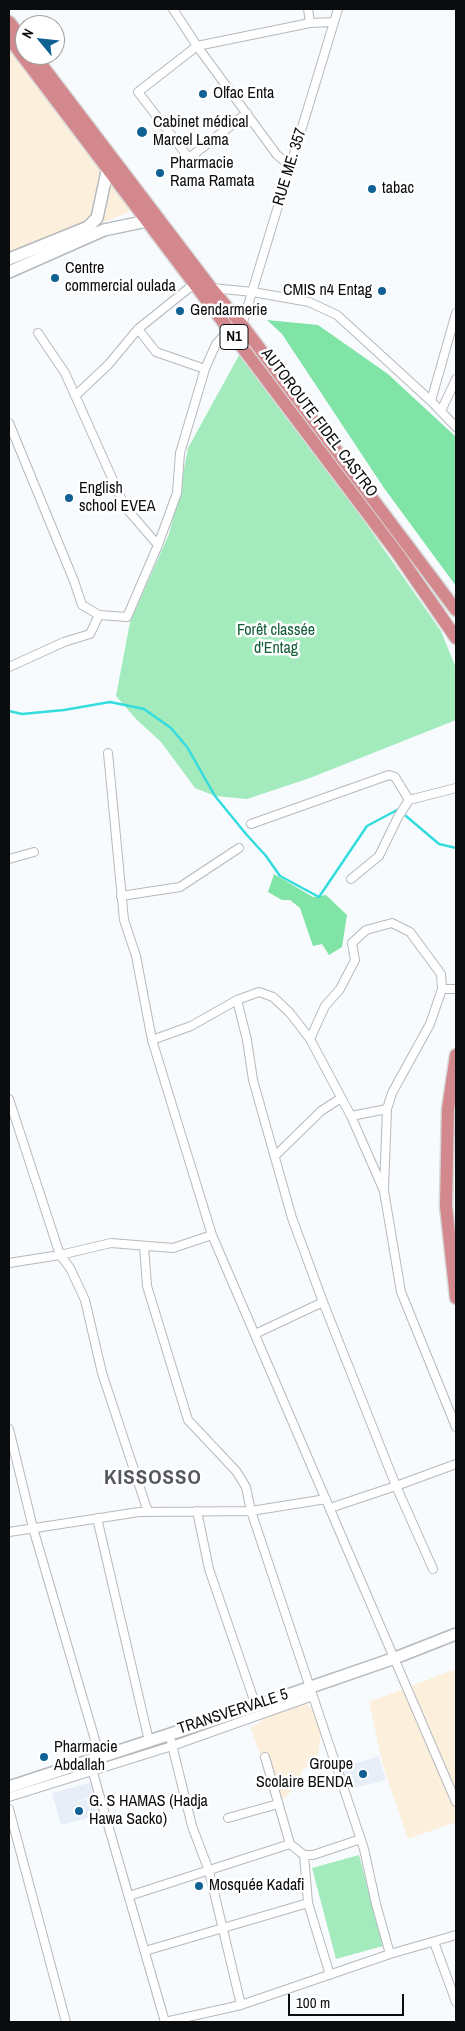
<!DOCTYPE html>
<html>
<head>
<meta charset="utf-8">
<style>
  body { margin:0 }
  #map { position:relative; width:465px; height:2031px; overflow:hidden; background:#f8fbfe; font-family:"Archivo Narrow",sans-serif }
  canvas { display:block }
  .frame { position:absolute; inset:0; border:10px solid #0b0c0e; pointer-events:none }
  .north { position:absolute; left:15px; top:15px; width:50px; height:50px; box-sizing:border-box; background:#fff; border:1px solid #9d9e9f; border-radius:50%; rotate:298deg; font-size:14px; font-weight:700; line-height:20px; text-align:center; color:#0b0c0e }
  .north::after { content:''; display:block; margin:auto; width:18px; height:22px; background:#0e6192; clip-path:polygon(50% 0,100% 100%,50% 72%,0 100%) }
  .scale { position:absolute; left:288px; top:1994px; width:116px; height:22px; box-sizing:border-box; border:2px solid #0b0c0e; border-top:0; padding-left:6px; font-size:15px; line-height:18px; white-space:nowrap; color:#0b0c0e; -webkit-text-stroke:4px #fff; paint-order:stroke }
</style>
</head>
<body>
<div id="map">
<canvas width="465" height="2031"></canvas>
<div class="frame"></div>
<div class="north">N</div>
<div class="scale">100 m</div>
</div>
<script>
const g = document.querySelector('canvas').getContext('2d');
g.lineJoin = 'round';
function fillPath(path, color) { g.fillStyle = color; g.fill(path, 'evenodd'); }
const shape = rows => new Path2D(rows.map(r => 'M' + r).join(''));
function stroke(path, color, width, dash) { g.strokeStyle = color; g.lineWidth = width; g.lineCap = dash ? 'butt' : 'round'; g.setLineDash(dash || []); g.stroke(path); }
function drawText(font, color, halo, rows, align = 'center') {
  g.font = font + ' "Archivo Narrow",sans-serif'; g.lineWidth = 5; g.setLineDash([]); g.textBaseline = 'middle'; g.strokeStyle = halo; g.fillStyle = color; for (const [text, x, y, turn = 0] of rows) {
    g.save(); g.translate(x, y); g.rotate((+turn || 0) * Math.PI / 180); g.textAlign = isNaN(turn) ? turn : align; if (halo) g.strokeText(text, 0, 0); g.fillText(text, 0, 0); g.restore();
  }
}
fillPath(shape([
  [9,44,50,95,131,211,9,262],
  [456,1669,456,1822,408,1839,383,1766,369,1702],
  [305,1702,315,1713,321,1732,319,1749,316,1762,303,1769,290,1793,280,1801,257,1746,251,1728,268,1716]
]), '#fcefdb');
fillPath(shape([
  [379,1756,386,1780,347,1790,340,1768],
  [92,1782,97,1795,59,1807,97,1796,101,1814,61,1825,52,1793]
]), '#e8eef8');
fillPath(shape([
  [243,348,441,631,456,668,456,720,310,778,247,799,215,796,195,788,161,742,136,719,116,696,130,622,169,534,179,495,188,448],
  [359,1855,383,1946,336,1959,312,1868]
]), '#a3ebbc');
fillPath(shape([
  [267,320,318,325,388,374,456,437,456,586,384,488,282,334],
  [274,874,313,897,326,895,347,915,342,947,329,955,322,944,313,946,300,908,290,900,282,900,268,892]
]), '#7fe4a6');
stroke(shape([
  [9,711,22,714,64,710,110,702,144,709,171,728,187,747,215,796,246,834,266,856,280,876,319,897,367,826,397,810],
  [406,816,439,844,456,848]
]), '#34dcde', 2.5);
const minor = shape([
  [173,9,197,46,277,155,290,166],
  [308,9,310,23],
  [247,113,189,158,138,92,197,46,310,23,334,22],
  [212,288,253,292,309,302,337,315,431,401,456,427],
  [242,325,338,9],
  [138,329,156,352,205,369],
  [38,333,65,373,125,507,158,545],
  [75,396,108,365,138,329,194,284],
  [431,401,456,313],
  [441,411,456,379],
  [9,423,74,581,82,605,99,615,127,617,158,545,177,493,180,453,205,369,216,344,229,330],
  [9,667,64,642,90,634,99,615],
  [108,753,124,920,136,956,152,1040,212,1235,456,1802],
  [251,824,389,775,395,777,409,800,456,788],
  [9,859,34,852],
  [351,879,379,856,398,817,409,800],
  [121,896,180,887,239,848],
  [442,989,456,989],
  [237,1000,247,1040,253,1080,292,1218,323,1302,396,1486,433,1569],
  [310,1039,325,1006,340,989,355,960,352,943,366,930,392,923,410,932,441,974,442,989,430,1024,392,1093,387,1109,384,1189],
  [152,1040,191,1026,237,1000,259,992,273,997,290,1013,310,1039,351,1116,384,1191,401,1292,456,1427],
  [9,1099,60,1255,70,1268,85,1300,102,1373,148,1512],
  [351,1116,387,1109],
  [275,1156,321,1111,341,1098],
  [144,1246,147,1286,188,1420,236,1471,246,1487,251,1511,364,1849,376,1904,390,1954],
  [9,1263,60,1255,111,1243,173,1248,212,1235],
  [255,1334,323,1302],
  [9,1429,33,1528,100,1757],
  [330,1508,396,1486,456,1464],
  [197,1511,209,1569,256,1706],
  [97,1518,149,1741],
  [9,1532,139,1512,251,1511,326,1499],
  [171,1741,192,1826,209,1871,241,2005],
  [265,1757,290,1844],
  [91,1766,165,2022],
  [9,1797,172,1746,313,1696],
  [9,1809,66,2022],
  [228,1818,278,1804],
  [304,1855,308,1903,330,1975],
  [129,1896,290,1844,304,1855,313,1855,361,1839],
  [434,1942,456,2002],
  [145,1951,308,1903],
  [165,2022,241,2005,390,1954,456,1935]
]);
const secondary = shape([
  [9,259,88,227,97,218,108,167],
  [9,272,104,230,147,221],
  [9,1787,256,1706,395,1658,456,1634]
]);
const trunk = shape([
  [9,22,25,43],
  [9,38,398,554,456,638],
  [34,55,211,288,242,325,456,610],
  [456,1055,448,1109,446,1206,456,1298]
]);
stroke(minor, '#b5b9be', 10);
stroke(secondary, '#b5b9be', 14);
stroke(trunk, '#d8d8d8', 15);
stroke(minor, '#fff', 8);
stroke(secondary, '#fff', 11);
stroke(trunk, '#d2888c', 12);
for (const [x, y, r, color] of [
  [203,94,5,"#0e6192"],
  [142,132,6,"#0e6192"],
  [160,173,5,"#0e6192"],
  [372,189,5,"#0e6192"],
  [55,278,5,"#0e6192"],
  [382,291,5,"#0e6192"],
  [180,311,5,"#0e6192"],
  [69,498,5,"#0e6192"],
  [44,1757,5,"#0e6192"],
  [363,1774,5,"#0e6192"],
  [79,1811,5,"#0e6192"],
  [199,1886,5,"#0e6192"]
]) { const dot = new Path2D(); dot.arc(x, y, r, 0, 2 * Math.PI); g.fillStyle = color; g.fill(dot); stroke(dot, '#fff', 2); }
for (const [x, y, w] of [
  [234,337,28]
]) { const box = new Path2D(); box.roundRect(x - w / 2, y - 12.5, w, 25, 4); g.fillStyle = '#fff'; g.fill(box); stroke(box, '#0b0c0e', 1); }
drawText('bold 15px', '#0b0c0e', null, [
  ["N1",234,337]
]);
drawText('16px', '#0b0c0e', '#fff', [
  ["Olfac Enta",213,94],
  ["Cabinet médical",153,123],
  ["Marcel Lama",153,141],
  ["Pharmacie",170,164],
  ["Rama Ramata",170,182],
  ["tabac",382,189],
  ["Centre",65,269],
  ["commercial oulada",65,287],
  ["CMIS n4 Entag",372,291,"right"],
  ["Gendarmerie",190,311],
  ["English",79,489],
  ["school EVEA",79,507],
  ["Pharmacie",54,1748],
  ["Abdallah",54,1766],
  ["Groupe",353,1765,"right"],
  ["Scolaire BENDA",353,1783,"right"],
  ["G. S HAMAS (Hadja",89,1802],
  ["Hawa Sacko)",89,1820],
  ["Mosquée Kadafi",209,1886]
], 'left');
drawText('16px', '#0b0c0e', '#fff', [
  ["RUE ME. 357",290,167,-73],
  ["AUTOROUTE FIDEL CASTRO",319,423,53],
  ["TRANSVERVALE 5",233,1712,-18]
]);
drawText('16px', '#135f38', '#fff', [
  ["Forêt classée",276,631],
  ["d'Entag",276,649]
]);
g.letterSpacing = '1px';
drawText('bold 21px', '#55585d', '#fff', [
  ["KISSOSSO",153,1478]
]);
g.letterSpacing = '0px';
</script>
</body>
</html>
